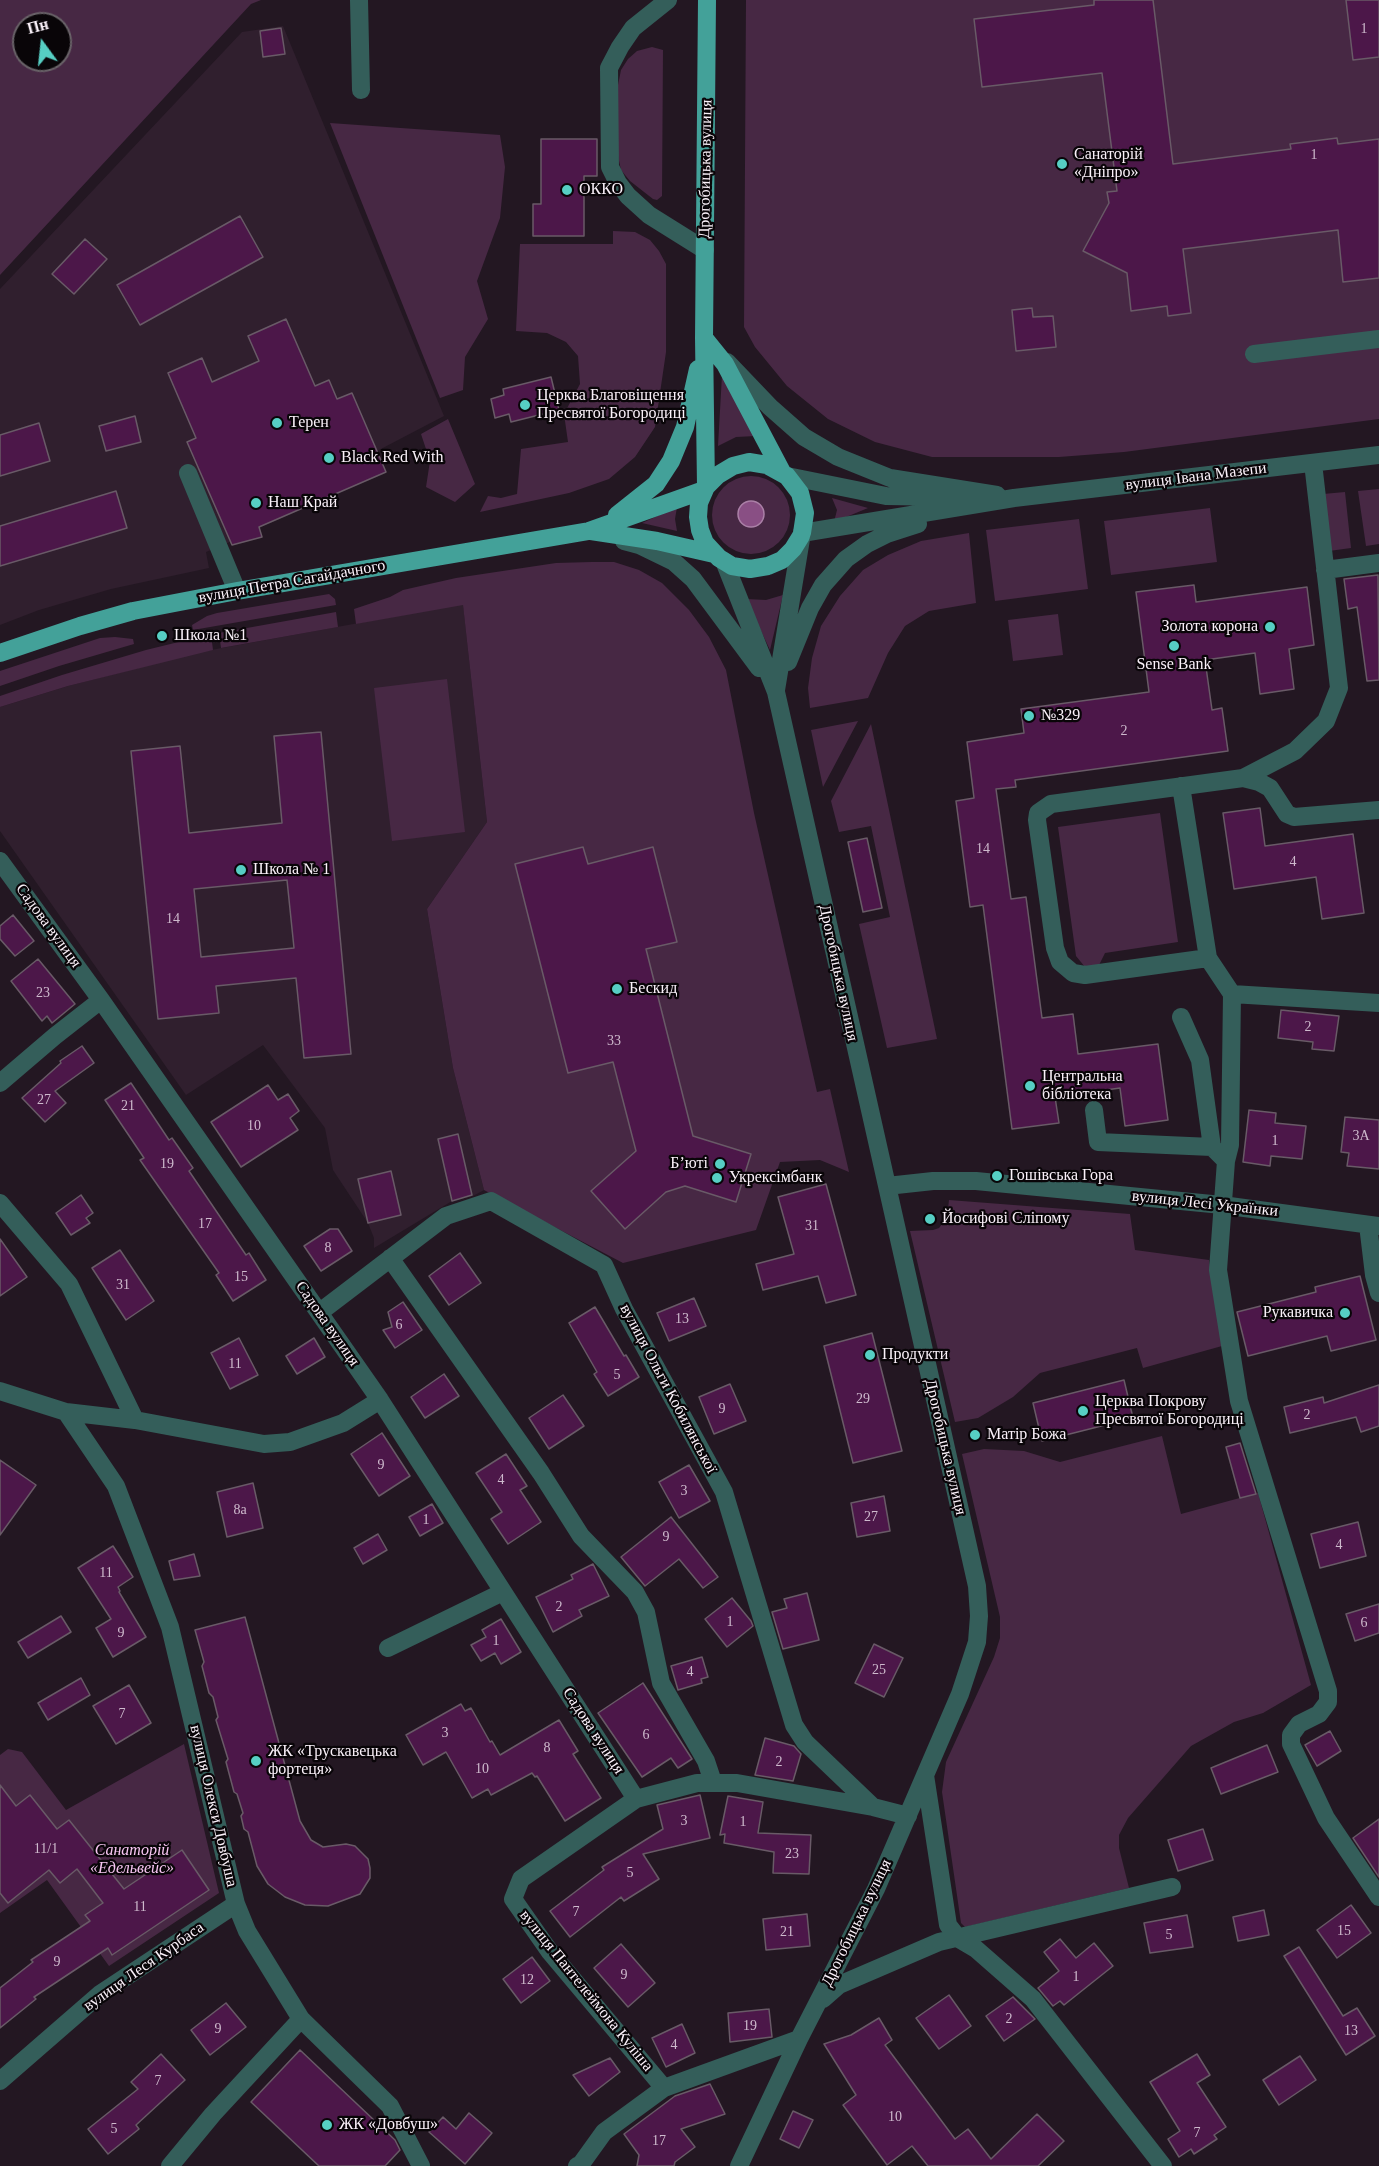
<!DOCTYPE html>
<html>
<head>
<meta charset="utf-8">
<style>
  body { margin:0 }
  #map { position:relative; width:1379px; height:2166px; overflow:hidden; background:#231722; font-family:Georgia,serif }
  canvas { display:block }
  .north { position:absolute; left:12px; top:12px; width:60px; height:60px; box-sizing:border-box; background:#090508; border:2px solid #696368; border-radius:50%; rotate:345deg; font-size:16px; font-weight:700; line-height:24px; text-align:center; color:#faf1f9 }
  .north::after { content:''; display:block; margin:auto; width:21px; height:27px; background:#56cec3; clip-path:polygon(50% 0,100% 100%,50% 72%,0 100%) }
</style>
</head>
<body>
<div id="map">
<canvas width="1379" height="2166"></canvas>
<div class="north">Пн</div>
</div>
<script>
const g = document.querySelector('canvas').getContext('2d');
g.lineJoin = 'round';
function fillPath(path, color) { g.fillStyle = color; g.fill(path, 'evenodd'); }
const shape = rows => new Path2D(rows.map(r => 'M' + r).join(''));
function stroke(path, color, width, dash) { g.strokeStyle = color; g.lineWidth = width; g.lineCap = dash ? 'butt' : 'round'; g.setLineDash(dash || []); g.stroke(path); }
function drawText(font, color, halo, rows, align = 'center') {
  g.font = font + ' Georgia,serif'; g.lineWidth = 4.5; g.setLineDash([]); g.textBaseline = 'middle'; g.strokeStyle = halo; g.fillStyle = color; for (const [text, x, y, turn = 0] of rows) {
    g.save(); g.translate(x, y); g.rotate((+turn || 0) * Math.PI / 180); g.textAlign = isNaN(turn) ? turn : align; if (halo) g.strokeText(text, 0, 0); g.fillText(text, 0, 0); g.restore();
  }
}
fillPath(shape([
  [283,26,444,416,377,451,386,472,259,527,262,537,232,545,230,542,206,552,209,568,111,589,39,610,0,625,0,289,242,32],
  [463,604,487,822,427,909,453,1068,484,1190,473,1196,452,1201,374,1248,374,1238,368,1223,333,1170,325,1128,263,1045,186,1095,0,831,0,707,68,686,200,652]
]), '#301f2e');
fillPath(shape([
  [0,0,261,0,251,4,0,275],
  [24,24,60,24,60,60,24,60],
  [746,0,1379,0,1379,419,1124,452,1059,457,932,457,875,442,828,419,787,386,755,347,744,327],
  [652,47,663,50,662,196,657,200,653,199,630,181,621,170,618,156,618,85,621,70,628,59,637,51],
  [330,123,500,135,505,167,500,218,477,281,488,319,465,357,463,390,440,398],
  [613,231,635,232,650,240,659,251,666,264,666,352,655,427,635,457,609,479,569,493,480,512,488,496,501,498,517,494,521,449,568,442,564,414,580,384,578,356,566,342,547,333,516,331,520,244,613,244],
  [722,375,756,436,736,437,718,446],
  [448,419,475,484,455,502,426,487,430,461,421,434],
  '712 515a39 39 0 1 1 78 0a39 39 0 1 1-78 0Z',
  [1379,489,1379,544,1366,546,1358,491],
  [1345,492,1351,548,1329,551,1323,494],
  [832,498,868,508,834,522,837,510],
  [677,507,675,519,677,531,642,523],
  [1210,508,1217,562,1111,575,1104,521],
  [1079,519,1088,589,995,601,986,530],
  [969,533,976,603,929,611,905,626,888,653,868,698,810,708,808,688,812,658,821,626,840,596,863,570,888,555,921,541],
  [592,562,614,562,639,570,662,583,689,610,709,637,726,670,754,813,817,1092,830,1089,849,1172,820,1160,780,1162,756,1230,623,1263,484,1190,453,1068,427,909,487,822,463,605,356,624,354,609,390,597,403,590,456,578,556,563],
  [329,594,335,599,336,605,193,630,192,625,207,616,217,613],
  [783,595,770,650,746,599,766,600],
  [336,612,338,627,221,648,219,633],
  [1058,614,1063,655,1013,661,1008,620],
  [211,634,213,650,68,686,0,707,0,696,62,675,146,650],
  [115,637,133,639,134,644,59,666,0,686,0,671,100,638],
  [447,679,465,832,392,841,374,688],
  [858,721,823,787,811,730],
  [871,724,937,1039,887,1048,859,924,890,917,871,826,839,832,831,801],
  [1160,813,1178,942,1105,953,1099,965,1085,967,1076,956,1058,827],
  [949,1200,1130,1214,1135,1250,1209,1260,1222,1346,1143,1368,1137,1348,1040,1373,1013,1397,978,1418,955,1422,910,1231,933,1230,939,1228,947,1218],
  [1162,1436,1181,1514,1258,1493,1311,1685,1263,1713,1234,1722,1191,1746,1128,1818,1119,1835,1119,1848,1129,1888,965,1927,961,1923,942,1792,946,1762,994,1657,1000,1638,1000,1617,962,1454,984,1449,1024,1451,1060,1462],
  [184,1744,219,1893,109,1966,47,1880,0,1913,0,1755,8,1749,22,1752,66,1810]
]), '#472844');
const water = shape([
  '738 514a13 13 0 1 1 26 0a13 13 0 1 1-26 0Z'
]);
fillPath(water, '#894f84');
stroke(water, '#ab80a7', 1.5);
const building = shape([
  [1094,0,1153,0,1173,164,1291,149,1290,144,1337,138,1338,144,1379,139,1379,278,1343,282,1338,230,1183,249,1191,313,1168,316,1167,306,1131,311,1127,273,1083,251,1109,203,1107,192,1117,191,1102,73,982,87,974,19,1094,5,1094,0],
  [1346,0,1379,0,1379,57,1353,60,1346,0],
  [281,28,285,54,263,57,260,31,281,28],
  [541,139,597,139,597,176,584,176,584,236,533,236,533,204,541,204,541,139],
  [240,216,263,257,140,325,117,285,240,216],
  [85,239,107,259,74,294,52,274,85,239],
  [1032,308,1033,317,1053,316,1056,347,1016,351,1012,310,1032,308],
  [286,319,315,386,329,380,337,399,352,393,386,472,259,527,262,537,232,545,187,442,196,438,168,373,202,358,212,382,259,361,248,336,286,319],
  [551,377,559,410,511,422,509,414,495,418,491,399,504,395,503,389,551,377],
  [135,416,141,442,106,451,99,426,135,416],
  [39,423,50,461,0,476,0,435,39,423],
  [116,491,127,528,0,566,0,526,116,491],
  [1378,575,1379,680,1367,681,1357,607,1348,609,1344,579,1378,575],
  [1194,585,1196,602,1307,587,1314,645,1289,649,1294,689,1260,694,1255,653,1205,660,1212,710,1222,708,1228,751,1015,780,1016,787,996,789,1011,899,1026,897,1042,1018,1073,1014,1078,1054,1158,1044,1168,1120,1125,1126,1120,1088,1055,1097,1059,1123,1012,1129,983,905,970,907,956,801,974,798,967,742,1024,733,1021,709,1149,692,1136,592,1194,585],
  [321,732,351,1054,304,1058,296,978,216,986,219,1013,158,1019,131,751,180,746,189,833,282,823,274,736,321,732],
  [287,880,294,948,201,957,194,889,287,880],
  [1260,808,1265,846,1353,834,1364,913,1322,919,1316,877,1234,889,1223,813,1260,808],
  [867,838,882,908,863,912,848,842,867,838],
  [583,847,588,864,653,847,677,942,646,949,693,1136,751,1154,736,1202,685,1186,666,1192,625,1229,591,1191,636,1151,613,1062,568,1073,515,864,583,847],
  [13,915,34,941,15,956,0,939,0,926,13,915],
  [38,959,75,1004,52,1023,47,1016,42,1021,11,981,38,959],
  [1281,1010,1339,1016,1334,1051,1312,1049,1313,1042,1278,1038,1281,1010],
  [82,1046,94,1063,55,1091,66,1103,45,1122,22,1098,61,1063,60,1061,82,1046],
  [131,1083,169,1140,172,1138,193,1168,189,1171,246,1255,249,1253,266,1280,233,1301,216,1275,219,1273,140,1160,144,1158,105,1100,131,1083],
  [268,1085,278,1100,288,1094,299,1111,290,1118,298,1130,241,1167,211,1122,268,1085],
  [1249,1110,1276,1113,1275,1123,1306,1126,1302,1159,1271,1156,1270,1166,1243,1162,1249,1110],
  [1345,1117,1379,1120,1379,1169,1347,1166,1349,1153,1341,1152,1345,1117],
  [458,1134,472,1195,452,1201,438,1139,458,1134],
  [391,1171,401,1215,368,1223,358,1179,391,1171],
  [826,1184,856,1295,826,1303,818,1276,763,1290,756,1264,794,1254,778,1197,826,1184],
  [81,1195,93,1213,86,1218,90,1223,71,1235,56,1213,81,1195],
  [330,1229,338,1229,352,1251,321,1271,304,1246,330,1229],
  [0,1239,27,1277,0,1296,0,1239],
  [120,1250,154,1301,126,1320,92,1268,120,1250],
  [460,1253,481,1283,449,1305,429,1276,460,1253],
  [1360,1276,1376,1340,1331,1351,1327,1336,1248,1356,1237,1312,1316,1292,1315,1287,1360,1276],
  [694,1298,706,1326,669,1341,657,1313,694,1298],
  [403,1302,422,1330,395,1348,383,1330,392,1327,388,1312,403,1302],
  [595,1307,624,1356,626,1355,639,1377,608,1396,594,1374,597,1372,569,1323,595,1307],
  [872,1333,902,1451,853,1463,824,1346,872,1333],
  [239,1338,258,1375,230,1389,211,1353,239,1338],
  [314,1338,325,1357,297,1374,286,1356,314,1338],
  [444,1374,459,1396,425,1418,411,1397,444,1374],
  [1124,1380,1133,1418,1042,1441,1033,1403,1124,1380],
  [730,1384,746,1421,714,1434,699,1397,730,1384],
  [1379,1385,1379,1426,1361,1432,1356,1417,1290,1433,1284,1407,1323,1397,1324,1403,1379,1385],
  [563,1395,584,1426,549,1449,529,1418,563,1395],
  [382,1433,410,1476,379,1496,351,1454,382,1433],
  [1240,1443,1256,1494,1240,1498,1226,1447,1240,1443],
  [506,1454,527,1486,520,1490,541,1522,508,1544,491,1519,502,1512,476,1473,506,1454],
  [0,1460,36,1485,0,1535,0,1460],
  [689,1465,710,1501,679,1518,659,1482,689,1465],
  [253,1483,263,1528,227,1537,217,1492,253,1483],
  [884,1496,890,1531,857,1537,851,1503,884,1496],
  [432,1504,443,1523,420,1536,409,1517,432,1504],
  [671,1517,718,1577,703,1588,679,1559,645,1586,621,1557,671,1517],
  [1358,1522,1366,1556,1320,1568,1311,1534,1358,1522],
  [378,1534,387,1550,363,1564,354,1548,378,1534],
  [113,1546,133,1577,118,1587,120,1591,119,1592,146,1637,113,1657,96,1628,111,1619,78,1568,113,1546],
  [194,1554,200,1576,174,1580,169,1561,194,1554],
  [593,1564,609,1596,579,1610,582,1616,553,1632,536,1597,573,1579,571,1575,593,1564],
  [807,1593,819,1640,783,1649,772,1612,787,1608,784,1599,807,1593],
  [732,1598,751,1621,753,1626,727,1647,705,1619,732,1598],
  [1379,1604,1379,1633,1355,1641,1346,1614,1379,1604],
  [61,1616,71,1632,28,1658,18,1642,61,1616],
  [245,1617,300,1821,311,1840,323,1847,346,1844,355,1846,368,1859,370,1868,370,1878,360,1894,328,1906,305,1905,285,1897,268,1884,257,1866,248,1832,244,1829,241,1816,243,1813,237,1794,234,1792,226,1762,228,1759,216,1720,218,1717,213,1697,209,1693,202,1666,204,1662,195,1630,245,1617],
  [501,1619,521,1652,501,1664,495,1653,481,1661,471,1645,486,1637,482,1630,501,1619],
  [874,1644,903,1658,884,1697,855,1683,874,1644],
  [702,1657,708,1677,701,1679,702,1683,678,1690,671,1666,702,1657],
  [81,1678,90,1695,48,1720,38,1703,81,1678],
  [643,1683,692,1759,678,1768,671,1758,642,1777,598,1713,643,1683],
  [129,1685,151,1723,116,1744,93,1706,129,1685],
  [461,1704,465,1711,471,1708,490,1742,492,1741,500,1755,559,1720,578,1751,573,1754,601,1798,565,1821,537,1776,535,1777,532,1773,491,1795,488,1789,472,1798,446,1752,423,1765,406,1735,461,1704],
  [1330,1731,1341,1751,1317,1766,1305,1745,1330,1731],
  [765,1738,794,1746,801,1754,793,1781,755,1775,765,1738],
  [1267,1745,1278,1772,1221,1794,1211,1768,1267,1745],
  [0,1785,16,1806,30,1795,57,1829,69,1820,124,1889,182,1850,209,1890,112,1955,108,1948,34,1997,36,1999,0,2028,0,1988,33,1962,31,1960,90,1921,85,1915,103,1903,77,1869,60,1883,49,1870,8,1903,0,1893,0,1785],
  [700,1795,710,1838,643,1854,659,1879,624,1901,621,1897,570,1937,550,1911,604,1870,602,1867,663,1829,657,1805,700,1795],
  [728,1796,763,1802,758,1833,811,1835,809,1874,773,1873,774,1852,724,1843,725,1834,720,1835,728,1796],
  [1379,1819,1379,1877,1353,1838,1379,1819],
  [1203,1829,1213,1860,1178,1871,1168,1840,1203,1829],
  [1351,1905,1371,1933,1337,1958,1317,1930,1351,1905],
  [1264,1910,1269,1935,1238,1941,1233,1917,1264,1910],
  [807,1914,810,1946,766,1950,763,1919,807,1914],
  [1187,1915,1193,1947,1150,1953,1144,1923,1187,1915],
  [1060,1939,1076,1958,1094,1943,1113,1966,1064,2005,1060,2001,1053,2006,1038,1988,1059,1971,1044,1952,1060,1939],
  [621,1944,655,1983,628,2007,594,1968,621,1944],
  [1299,1947,1343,2016,1357,2008,1375,2036,1346,2055,1284,1956,1299,1947],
  [532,1957,550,1981,521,2003,503,1979,532,1957],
  [949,1995,971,2026,939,2049,916,2018,949,1995],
  [1013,1997,1035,2019,1004,2041,986,2016,1013,1997],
  [226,2003,246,2027,210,2055,191,2030,226,2003],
  [769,2009,772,2037,730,2042,728,2013,769,2009],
  [879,2018,892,2040,885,2045,955,2139,968,2129,991,2159,1037,2114,1064,2141,1038,2166,928,2166,912,2146,887,2165,843,2105,856,2095,824,2044,851,2035,879,2018],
  [682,2024,695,2053,666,2067,652,2038,682,2024],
  [300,2050,395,2140,400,2150,385,2166,319,2166,251,2102,300,2050],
  [161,2054,185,2080,136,2125,139,2129,108,2154,88,2129,138,2089,131,2082,161,2054],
  [1197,2054,1210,2075,1197,2083,1226,2127,1214,2135,1217,2139,1194,2154,1191,2149,1179,2157,1168,2139,1180,2131,1150,2082,1197,2054],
  [1300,2056,1316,2080,1279,2105,1263,2080,1300,2056],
  [610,2058,620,2072,589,2096,573,2075,610,2058],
  [710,2084,725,2114,681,2129,695,2147,675,2162,674,2166,637,2166,639,2155,624,2134,675,2096,710,2084],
  [793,2111,813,2120,799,2148,780,2139,793,2111],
  [469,2113,492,2133,465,2164,429,2132,443,2117,456,2129,469,2113]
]);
fillPath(building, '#4c1749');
stroke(building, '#695a67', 1.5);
stroke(shape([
  [359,0,361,90],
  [668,0,633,28,620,47,609,68,610,167,618,183,628,196,649,215,705,250],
  [1254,354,1379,339],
  [727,362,770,407,804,437,838,457,890,478,997,495],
  [188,473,237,591],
  [787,476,886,496,949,497],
  [624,541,639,545,674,562,693,579,759,668],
  [724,561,776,692,977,1586,979,1616,977,1642,960,1694,876,1889,799,2039,739,2166],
  [1325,570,1379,563],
  [788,662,810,608,823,585,846,559,867,544,887,534,918,524],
  [776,690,802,533,1014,498,1379,455],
  [1243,778,1259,782,1270,788,1287,814,1294,817,1379,810],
  [1181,786,1208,958,1232,994,1230,1145,1226,1161,1218,1270,1239,1401,1328,1691,1328,1702,1319,1714,1299,1724,1291,1735,1291,1744,1326,1818,1379,1897],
  [0,861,101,1000,380,1400,636,1799],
  [1208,958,1085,975,1073,973,1060,962,1055,948,1037,820,1038,813,1051,804,1243,778,1295,751,1326,721,1339,688,1313,463],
  [1232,994,1379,1003],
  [1181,1017,1200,1060,1212,1147],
  [0,1083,55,1036,101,1000],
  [1094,1110,1098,1142,1212,1147,1226,1161],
  [887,1186,933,1181,976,1181,1222,1205,1379,1226],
  [0,1203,69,1284,135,1420],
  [1368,1225,1374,1275,1379,1293],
  [390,1258,541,1473,581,1536,635,1592,646,1612,661,1683,706,1761,713,1782],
  [320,1312,446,1216,491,1201,604,1265,624,1309,724,1492,794,1725,805,1742,873,1807],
  [0,1391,66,1412,135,1420,264,1444,290,1442,343,1423,380,1400],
  [66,1412,116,1486,170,1627,236,1904,247,1931,301,2019,390,2106,421,2166],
  [388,1648,503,1592],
  [925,1775,948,1925,959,1939,976,1949,1033,1999,1163,2166],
  [823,1999,839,1985,939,1942,1172,1887],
  [0,2081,100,1994,236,1904],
  [664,2088,550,1952,513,1899,521,1879,636,1799,697,1783,737,1783,873,1807,908,1816],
  [170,2166,213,2114,301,2019],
  [577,2166,581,2164,604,2132,664,2088,799,2039]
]), '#345e5a', 18);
stroke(shape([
  [704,338,725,364,782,472],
  [706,487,704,338,707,0],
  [617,515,656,484,671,461,685,427,698,369],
  [591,531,657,541,714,554],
  [801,536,793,549,782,560,768,566,750,569,732,566,719,558,705,543,700,530,698,517,699,503,706,487,718,475,733,466,749,462,767,465,787,476,800,493,805,513,802,533],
  [0,653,80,626,133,611,237,591,589,531,704,490]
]), '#43a199', 18);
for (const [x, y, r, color] of [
  [1062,164,6,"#56cec3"],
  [567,190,6,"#56cec3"],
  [525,405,6,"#56cec3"],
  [277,423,6,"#56cec3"],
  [329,458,6,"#56cec3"],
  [256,503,6,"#56cec3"],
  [1270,627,6,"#56cec3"],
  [162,636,6,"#56cec3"],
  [1174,646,6,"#56cec3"],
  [1029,716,6,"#56cec3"],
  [241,870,6,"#56cec3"],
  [617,989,6,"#56cec3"],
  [1030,1086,6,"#56cec3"],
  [720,1164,6,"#56cec3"],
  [997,1176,6,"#56cec3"],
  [717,1178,6,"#56cec3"],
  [930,1219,6,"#56cec3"],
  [1345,1313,6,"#56cec3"],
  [870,1355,6,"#56cec3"],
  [1083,1411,6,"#56cec3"],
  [975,1435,6,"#56cec3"],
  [256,1761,6,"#56cec3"],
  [327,2125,6,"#56cec3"]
]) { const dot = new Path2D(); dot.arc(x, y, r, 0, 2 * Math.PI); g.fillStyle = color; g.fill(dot); stroke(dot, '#090508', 2); }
drawText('14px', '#cebacd', null, [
  ["1",1364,29],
  ["1",1314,155],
  ["2",1124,731],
  ["14",983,849],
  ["4",1293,862],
  ["14",173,919],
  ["23",43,993],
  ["2",1308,1027],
  ["33",614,1041],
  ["27",44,1100],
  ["21",128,1106],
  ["10",254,1126],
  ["3А",1361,1136],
  ["1",1275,1141],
  ["19",167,1164],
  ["17",205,1224],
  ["31",812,1226],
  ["8",328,1248],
  ["15",241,1277],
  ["31",123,1285],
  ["13",682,1319],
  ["6",399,1325],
  ["11",235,1364],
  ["5",617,1375],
  ["29",863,1399],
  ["9",722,1409],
  ["2",1307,1415],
  ["9",381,1465],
  ["4",501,1480],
  ["3",684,1491],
  ["8а",240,1510],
  ["27",871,1517],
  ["1",426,1520],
  ["9",666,1537],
  ["4",1339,1545],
  ["11",106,1573],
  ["2",559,1607],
  ["1",730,1622],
  ["6",1364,1623],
  ["9",121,1633],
  ["1",496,1641],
  ["25",879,1670],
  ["4",690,1672],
  ["7",122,1714],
  ["3",445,1733],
  ["6",646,1735],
  ["8",547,1748],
  ["2",779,1762],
  ["10",482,1769],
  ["3",684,1821],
  ["1",743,1822],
  ["11/1",46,1849],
  ["23",792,1854],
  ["5",630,1873],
  ["11",140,1907],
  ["7",576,1912],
  ["15",1344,1931],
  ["21",787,1932],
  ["5",1169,1935],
  ["9",57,1962],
  ["9",624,1975],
  ["1",1076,1977],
  ["12",527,1980],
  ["2",1009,2019],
  ["19",750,2026],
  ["9",218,2029],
  ["13",1351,2031],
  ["4",674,2045],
  ["7",158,2081],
  ["10",895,2117],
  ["5",114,2129],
  ["7",1197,2133],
  ["17",659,2141]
]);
drawText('16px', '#faf1f9', '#090508', [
  ["Санаторій",1074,155],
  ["«Дніпро»",1074,173],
  ["ОККО",579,190],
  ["Церква Благовіщення",537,396],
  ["Пресвятої Богородиці",537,414],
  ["Терен",289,423],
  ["Black Red With",341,458],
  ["Наш Край",268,503],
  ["Золота корона",1258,627,"right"],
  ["Школа №1",174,636],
  ["Sense Bank",1174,665,"center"],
  ["№329",1041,716],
  ["Школа № 1",253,870],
  ["Бескид",629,989],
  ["Центральна",1042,1077],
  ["бібліотека",1042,1095],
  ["Б’юті",708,1164,"right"],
  ["Гошівська Гора",1009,1176],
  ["Укрексімбанк",729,1178],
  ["Йосифові Сліпому",942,1219],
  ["Рукавичка",1333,1313,"right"],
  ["Продукти",882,1355],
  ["Церква Покрову",1095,1402],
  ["Пресвятої Богородиці",1095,1420],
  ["Матір Божа",987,1435],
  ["ЖК «Трускавецька",268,1752],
  ["фортеця»",268,1770],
  ["ЖК «Довбуш»",339,2125]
], 'left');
drawText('16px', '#faf1f9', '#090508', [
  ["Дрогобицька вулиця",706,169,-89],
  ["вулиця Івана Мазепи",1196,477,-7],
  ["вулиця Петра Сагайдачного",292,582,-10],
  ["Садова вулиця",48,926,54],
  ["Дрогобицька вулиця",838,973,78],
  ["вулиця Лесі Українки",1205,1204,6],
  ["Садова вулиця",327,1324,55],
  ["вулиця Ольги Кобилянської",668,1389,62],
  ["Дрогобицька вулиця",945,1447,77],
  ["Садова вулиця",593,1731,57],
  ["вулиця Олекси Довбуша",213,1806,77],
  ["Дрогобицька вулиця",857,1923,-64],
  ["вулиця Леся Курбаса",144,1967,-35],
  ["вулиця Пантелеймона Куліша",586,1991,51]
]);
drawText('italic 16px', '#f8c6f3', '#090508', [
  ["Санаторій",132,1851],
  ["«Едельвейс»",132,1869]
]);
</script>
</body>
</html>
